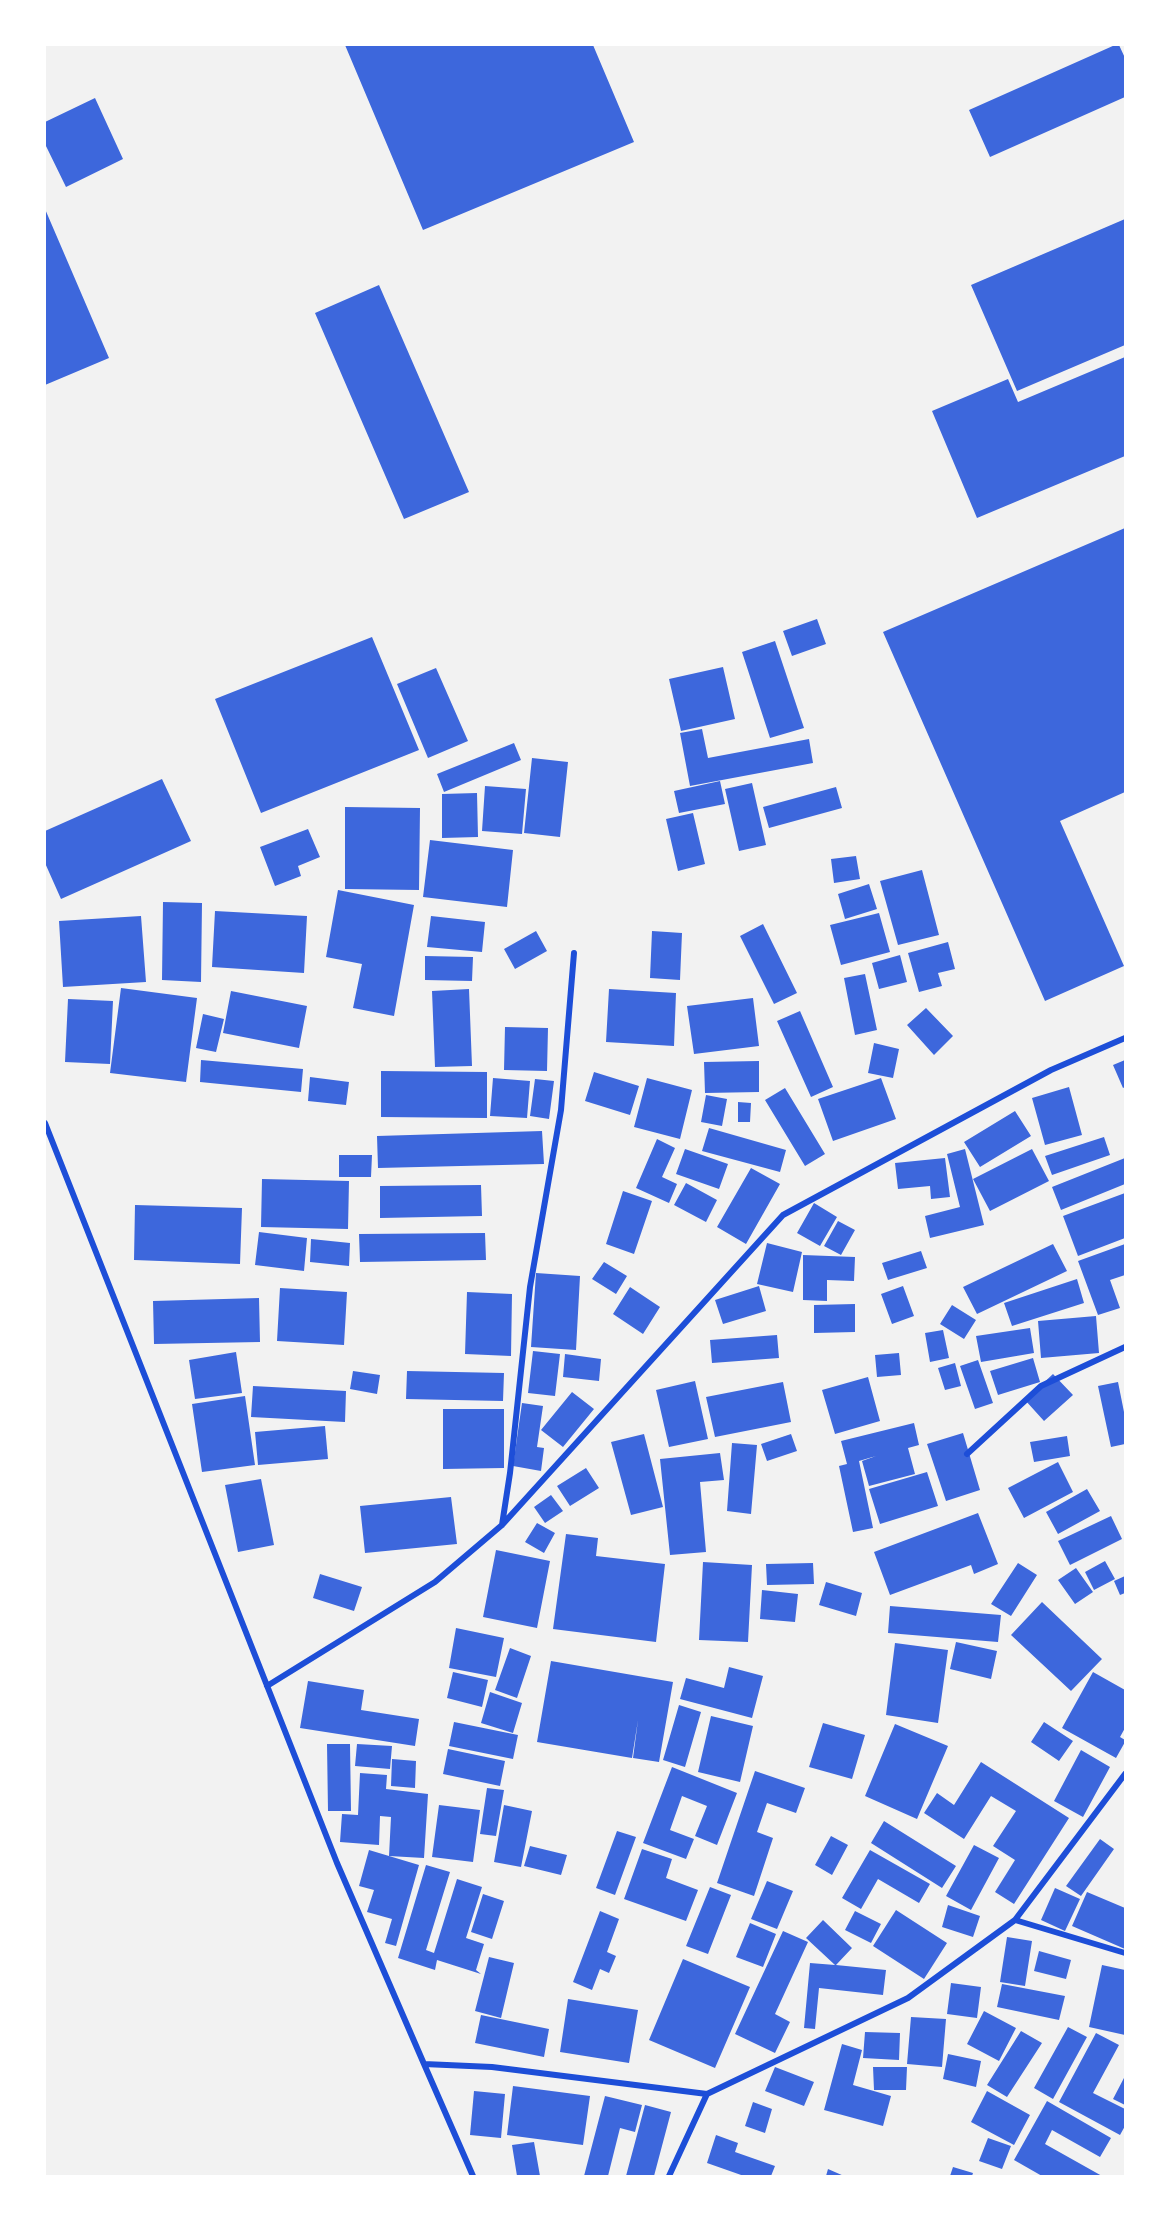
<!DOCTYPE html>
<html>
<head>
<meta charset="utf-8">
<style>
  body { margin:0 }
  #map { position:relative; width:1170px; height:2221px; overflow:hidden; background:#f2f2f2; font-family:"Sofia Sans Condensed",sans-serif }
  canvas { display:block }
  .frame { position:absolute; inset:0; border:46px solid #fff; pointer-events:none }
</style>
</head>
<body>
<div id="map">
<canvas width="1170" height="2221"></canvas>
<div class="frame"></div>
</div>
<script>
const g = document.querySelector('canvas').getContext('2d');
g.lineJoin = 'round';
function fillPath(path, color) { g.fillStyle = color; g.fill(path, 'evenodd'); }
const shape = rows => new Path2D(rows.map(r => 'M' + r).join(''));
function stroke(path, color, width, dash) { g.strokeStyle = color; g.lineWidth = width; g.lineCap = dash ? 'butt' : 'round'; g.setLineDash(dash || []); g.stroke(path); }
fillPath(shape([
  [345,45,593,45,634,142,423,230],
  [1115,45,1119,45,1125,58,1125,97,990,157,969,110],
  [95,98,123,159,66,187,45,144,45,122],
  [45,209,109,358,45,385],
  [1125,219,1125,345,1017,391,971,285],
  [379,285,469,492,404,519,315,313],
  [1125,357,1125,456,977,518,932,411,1008,379,1018,402],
  [1125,528,1125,792,1060,821,1124,966,1045,1001,883,632],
  [817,619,826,644,792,656,783,631],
  [372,637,419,750,261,813,215,699],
  [775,641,804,728,770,738,742,652],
  [723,667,735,719,681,731,669,679],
  [436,668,468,741,428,758,397,684],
  [702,729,708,758,809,739,813,763,690,786,680,733],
  [514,743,521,760,444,792,437,774],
  [532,758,568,762,560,837,524,833],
  [162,779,191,841,61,899,45,863,45,831],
  [720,781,725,804,679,813,674,791],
  [752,783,766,845,739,851,725,789],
  [485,786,526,789,522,834,482,831],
  [836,787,842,808,769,828,763,807],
  [477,793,478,837,442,838,442,794],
  [345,807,420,808,419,890,345,889],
  [693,813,705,864,678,871,666,819],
  [308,829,320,857,298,866,301,876,275,886,260,847],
  [430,840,513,850,507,907,423,897],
  [856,856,860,879,834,883,831,859],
  [922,870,939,935,898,945,880,881],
  [869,884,877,909,845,919,838,894],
  [338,890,414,905,394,1016,353,1008,362,964,326,957],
  [163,902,202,903,201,982,162,980],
  [215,911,307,916,304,973,212,967],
  [879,913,890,952,841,965,830,925],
  [141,916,146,982,63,987,59,921],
  [431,916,485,922,482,952,427,947],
  [763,924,797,993,774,1004,740,936],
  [536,931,547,951,515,969,504,949],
  [652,931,682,933,680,980,650,978],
  [948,942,955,969,938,973,942,986,919,992,908,953],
  [900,955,907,982,879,989,872,963],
  [425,956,473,957,472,981,425,980],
  [865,974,877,1030,855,1035,844,978],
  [121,988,197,998,186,1082,110,1073],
  [469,989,472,1066,435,1067,432,991],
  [609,989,676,993,674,1046,606,1042],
  [231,991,307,1006,299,1048,223,1033],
  [753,998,759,1046,694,1054,687,1006],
  [68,999,113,1001,110,1064,65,1062],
  [926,1008,953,1036,934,1055,907,1025],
  [800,1011,833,1087,811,1097,777,1021],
  [203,1014,224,1019,216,1052,196,1048],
  [505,1027,548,1028,547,1071,504,1070],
  [874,1043,899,1049,893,1078,868,1073],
  [201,1060,303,1069,301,1092,200,1082],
  [1125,1060,1125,1087,1123,1088,1113,1065],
  [759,1061,759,1092,705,1093,704,1062],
  [381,1071,487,1072,487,1118,381,1117],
  [594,1072,639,1086,630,1115,585,1101],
  [310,1077,349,1082,346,1105,308,1101],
  [493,1078,530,1081,527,1118,490,1116],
  [647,1078,692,1090,680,1139,634,1127],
  [881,1078,896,1119,833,1141,818,1099],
  [535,1079,554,1081,549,1119,530,1116],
  [1069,1087,1082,1135,1045,1145,1032,1098],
  [785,1088,825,1154,805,1166,765,1100],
  [706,1095,727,1099,722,1126,701,1122],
  [738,1102,751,1103,750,1122,738,1122],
  [1015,1111,1031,1136,980,1167,964,1142],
  [709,1128,786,1150,780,1172,702,1151],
  [542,1131,544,1164,378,1168,377,1136],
  [1104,1137,1110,1155,1052,1175,1045,1156],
  [657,1139,675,1148,662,1177,677,1184,669,1203,636,1188],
  [685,1149,728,1164,719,1189,676,1174],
  [965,1149,984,1225,930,1238,925,1216,960,1207,947,1154],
  [1032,1149,1049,1181,990,1211,973,1179],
  [339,1155,372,1155,371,1177,339,1177],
  [945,1158,950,1197,931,1199,930,1186,898,1189,895,1163],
  [1125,1158,1125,1184,1061,1210,1052,1187],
  [751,1168,780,1184,746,1244,717,1227],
  [262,1179,349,1181,348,1229,261,1227],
  [686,1183,717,1200,706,1222,674,1205],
  [481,1185,482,1216,380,1218,380,1186],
  [623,1191,652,1201,634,1254,606,1244],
  [1125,1193,1125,1238,1078,1256,1063,1216],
  [814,1203,837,1217,820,1246,797,1233],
  [135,1205,242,1208,240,1264,134,1260],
  [838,1221,855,1230,841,1255,824,1246],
  [259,1232,307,1238,304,1271,255,1265],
  [485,1233,486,1260,360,1262,359,1234],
  [311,1239,350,1243,349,1266,310,1262],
  [767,1243,802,1252,793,1292,757,1284],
  [1053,1244,1067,1271,977,1314,963,1287],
  [1125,1244,1125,1275,1110,1280,1120,1308,1098,1315,1078,1261],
  [921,1251,927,1268,888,1280,882,1263],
  [803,1255,855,1257,854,1281,827,1280,827,1301,803,1300],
  [604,1262,627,1276,616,1294,592,1279],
  [536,1273,580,1276,576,1350,531,1347],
  [1077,1279,1084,1303,1012,1326,1004,1303],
  [759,1286,766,1311,723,1324,715,1300],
  [903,1286,914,1316,892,1324,881,1294],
  [630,1287,660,1307,643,1334,613,1314],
  [280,1288,347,1292,344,1345,277,1341],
  [467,1292,512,1294,511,1356,465,1354],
  [259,1298,260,1342,154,1344,153,1301],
  [855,1304,855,1332,814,1333,814,1305],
  [952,1305,976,1320,964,1339,940,1324],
  [1096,1316,1099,1353,1041,1358,1038,1321],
  [1030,1328,1034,1353,981,1362,976,1336],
  [943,1330,949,1358,930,1362,925,1333],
  [777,1335,779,1358,712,1363,710,1340],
  [533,1351,560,1354,555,1396,528,1393],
  [236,1352,242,1393,195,1399,189,1360],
  [899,1353,901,1375,877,1377,875,1355],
  [565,1354,601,1359,599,1381,563,1377],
  [1033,1358,1040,1382,998,1395,990,1371],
  [978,1360,993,1403,975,1409,960,1366],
  [955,1363,961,1386,945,1390,938,1368],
  [353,1371,380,1375,377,1394,350,1389],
  [407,1371,504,1373,503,1401,406,1399],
  [1053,1374,1073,1395,1044,1421,1025,1400],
  [868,1377,880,1421,835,1434,822,1390],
  [695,1381,708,1439,669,1447,656,1390],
  [783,1382,791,1422,715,1437,706,1397],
  [1118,1382,1125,1417,1125,1444,1111,1447,1098,1386],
  [253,1386,346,1391,345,1422,251,1417],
  [572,1392,594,1409,563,1447,541,1430],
  [245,1396,255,1465,202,1472,192,1404],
  [522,1403,543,1406,537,1447,544,1448,541,1471,513,1466],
  [443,1409,504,1409,504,1468,443,1469],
  [914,1423,919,1445,908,1448,915,1474,869,1486,862,1461,876,1456,859,1461,873,1528,853,1532,839,1466,847,1464,841,1441],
  [325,1426,328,1459,258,1465,255,1432],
  [963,1433,980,1490,946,1501,927,1444],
  [644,1434,663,1507,631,1515,611,1442],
  [791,1434,797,1451,767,1461,761,1444],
  [1067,1436,1070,1456,1034,1462,1030,1442],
  [732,1443,757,1445,751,1514,727,1511],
  [720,1453,724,1480,700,1482,706,1552,670,1555,660,1459],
  [1058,1462,1073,1492,1024,1518,1008,1488],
  [586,1468,599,1488,570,1506,557,1486],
  [927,1472,938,1506,880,1524,869,1489],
  [261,1479,274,1545,238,1552,225,1485],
  [1087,1489,1100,1511,1058,1534,1046,1512],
  [551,1495,563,1511,545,1523,534,1507],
  [451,1497,457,1544,365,1553,360,1506],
  [978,1513,998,1564,974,1574,971,1565,890,1595,874,1552],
  [1111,1516,1122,1539,1070,1565,1058,1541],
  [537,1523,555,1533,544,1553,525,1542],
  [566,1534,598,1538,596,1556,665,1564,656,1642,553,1629],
  [496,1550,550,1561,537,1628,483,1617],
  [1105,1561,1115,1579,1094,1590,1085,1572],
  [703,1562,752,1565,748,1642,699,1640],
  [813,1563,814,1584,767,1585,766,1564],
  [1018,1563,1037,1575,1011,1616,991,1604],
  [1076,1568,1093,1592,1075,1604,1058,1580],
  [320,1574,362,1587,354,1611,313,1598],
  [1125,1576,1125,1593,1120,1595,1114,1581],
  [826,1582,862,1593,856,1616,819,1605],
  [762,1590,798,1594,795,1622,760,1619],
  [1042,1602,1102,1659,1071,1691,1011,1635],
  [890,1606,1001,1615,998,1642,888,1633],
  [456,1628,504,1638,496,1677,449,1668],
  [956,1642,997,1651,991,1679,950,1669],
  [895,1643,948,1650,938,1723,886,1715],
  [510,1648,531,1656,517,1698,495,1690],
  [551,1661,673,1682,659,1762,633,1758,638,1720,632,1758,537,1742],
  [729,1667,763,1676,752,1718,680,1699,686,1678,724,1688],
  [453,1672,488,1680,482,1707,447,1698],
  [1093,1672,1125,1690,1125,1728,1120,1737,1125,1740,1125,1742,1116,1758,1062,1728],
  [308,1681,364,1690,361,1710,419,1719,415,1746,300,1728],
  [490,1692,522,1703,513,1733,481,1723],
  [679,1705,701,1712,685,1767,663,1760],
  [711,1716,753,1726,740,1782,698,1772],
  [454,1722,518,1735,513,1759,449,1746],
  [1044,1722,1073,1741,1059,1761,1031,1742],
  [823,1723,865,1735,852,1779,809,1767],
  [895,1724,948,1746,917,1819,865,1796],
  [327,1744,350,1744,351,1811,328,1811],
  [357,1744,392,1746,390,1769,355,1766],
  [448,1749,505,1761,500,1786,443,1774],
  [1081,1750,1110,1767,1083,1817,1054,1801],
  [392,1759,416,1761,415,1788,391,1786],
  [981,1762,1069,1818,1014,1904,995,1892,1015,1860,993,1846,1016,1811,991,1796,964,1839,924,1813,937,1793,954,1805],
  [672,1767,737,1793,717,1845,695,1836,707,1806,682,1796,670,1830,694,1839,686,1859,643,1843],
  [755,1771,805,1788,796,1813,767,1803,757,1832,773,1838,754,1896,717,1883],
  [360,1773,387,1775,386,1789,428,1794,424,1858,389,1856,391,1817,380,1816,379,1845,340,1842,342,1814,358,1815],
  [487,1788,504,1790,496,1836,480,1834],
  [439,1805,480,1810,473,1862,432,1857],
  [504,1805,532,1811,521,1867,494,1862],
  [884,1821,956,1866,942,1888,871,1843],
  [617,1831,636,1837,615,1895,596,1888],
  [831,1836,848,1845,832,1875,815,1865],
  [1100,1839,1114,1849,1081,1896,1066,1886],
  [974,1845,999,1858,971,1910,946,1896],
  [530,1846,567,1855,561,1875,524,1866],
  [642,1849,672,1859,666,1878,698,1890,686,1921,624,1899],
  [369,1850,419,1865,396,1946,385,1943,392,1919,367,1912,374,1890,359,1886],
  [870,1850,930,1884,919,1903,878,1879,861,1909,842,1898],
  [426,1865,450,1872,426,1950,434,1953,457,1879,482,1887,466,1938,484,1944,476,1970,481,1974,437,1960,435,1970,398,1958],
  [767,1881,793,1891,777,1929,751,1919],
  [710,1887,731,1895,708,1954,686,1946],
  [1055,1888,1080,1899,1065,1931,1041,1920],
  [1087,1892,1125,1908,1125,1949,1072,1926],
  [483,1894,504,1901,492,1939,471,1932],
  [948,1905,980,1916,973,1937,942,1927],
  [896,1910,947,1943,924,1979,873,1946],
  [600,1911,619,1919,607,1952,616,1956,609,1973,600,1969,592,1990,573,1982],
  [855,1911,881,1924,871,1943,845,1930],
  [823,1920,852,1948,836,1965,886,1970,883,1995,819,1988,815,2029,804,2028,810,1963,835,1965,806,1938],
  [750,1923,776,1934,763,1967,736,1957],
  [783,1931,808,1942,775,2014,790,2022,775,2053,735,2034],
  [1007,1937,1032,1941,1025,1986,1000,1982],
  [1039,1951,1071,1960,1066,1979,1034,1971],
  [489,1957,514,1963,501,2018,475,2011],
  [683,1959,750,1987,715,2068,649,2040],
  [1102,1965,1125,1970,1125,2035,1089,2027],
  [951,1983,981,1987,977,2018,947,2014],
  [1002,1984,1065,1996,1059,2020,997,2007],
  [568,1999,638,2010,629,2063,560,2052],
  [984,2011,1016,2028,999,2061,967,2044],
  [481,2015,549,2029,544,2057,475,2043],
  [911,2017,946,2019,942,2067,907,2064],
  [1068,2027,1087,2037,1053,2099,1034,2088],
  [1021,2031,1042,2043,1007,2097,987,2085],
  [865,2032,900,2033,899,2060,863,2058],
  [1096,2033,1119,2045,1093,2093,1125,2109,1125,2126,1120,2135,1059,2102],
  [842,2044,862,2050,853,2085,891,2096,883,2126,824,2110],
  [948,2054,981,2061,976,2087,943,2079],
  [775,2067,814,2082,804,2106,765,2091],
  [873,2067,907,2067,906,2090,874,2090],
  [1125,2076,1125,2105,1113,2099],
  [513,2086,590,2096,583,2145,507,2135],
  [474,2091,505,2094,501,2138,470,2135],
  [987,2091,1030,2115,1014,2145,971,2122],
  [605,2096,642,2105,635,2132,620,2128,608,2176,584,2176],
  [1047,2101,1111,2138,1100,2157,1052,2130,1045,2144,1102,2176,1042,2176,1014,2160],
  [753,2102,772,2109,765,2133,745,2126],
  [645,2105,671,2112,654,2176,626,2176],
  [716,2135,738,2143,735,2152,775,2166,771,2176,744,2176,707,2163],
  [988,2138,1011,2146,1002,2169,979,2161],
  [534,2142,540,2176,517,2176,512,2145],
  [953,2167,973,2173,972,2176,950,2176],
  [828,2169,844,2176,826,2176]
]), '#3d67dc');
stroke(shape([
  [45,1123,337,1863,424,2064,492,2067,707,2094,908,1998,1015,1920,1125,1774],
  [967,1454,1041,1386,1125,1347],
  [502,1525,510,1473,530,1287,561,1110,574,953],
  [267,1686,435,1582,502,1525,783,1215,1051,1070,1125,1038],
  [1015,1920,1125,1953],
  [424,2064,473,2176],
  [669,2176,707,2094]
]), '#1d4ed8', 6);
</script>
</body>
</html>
